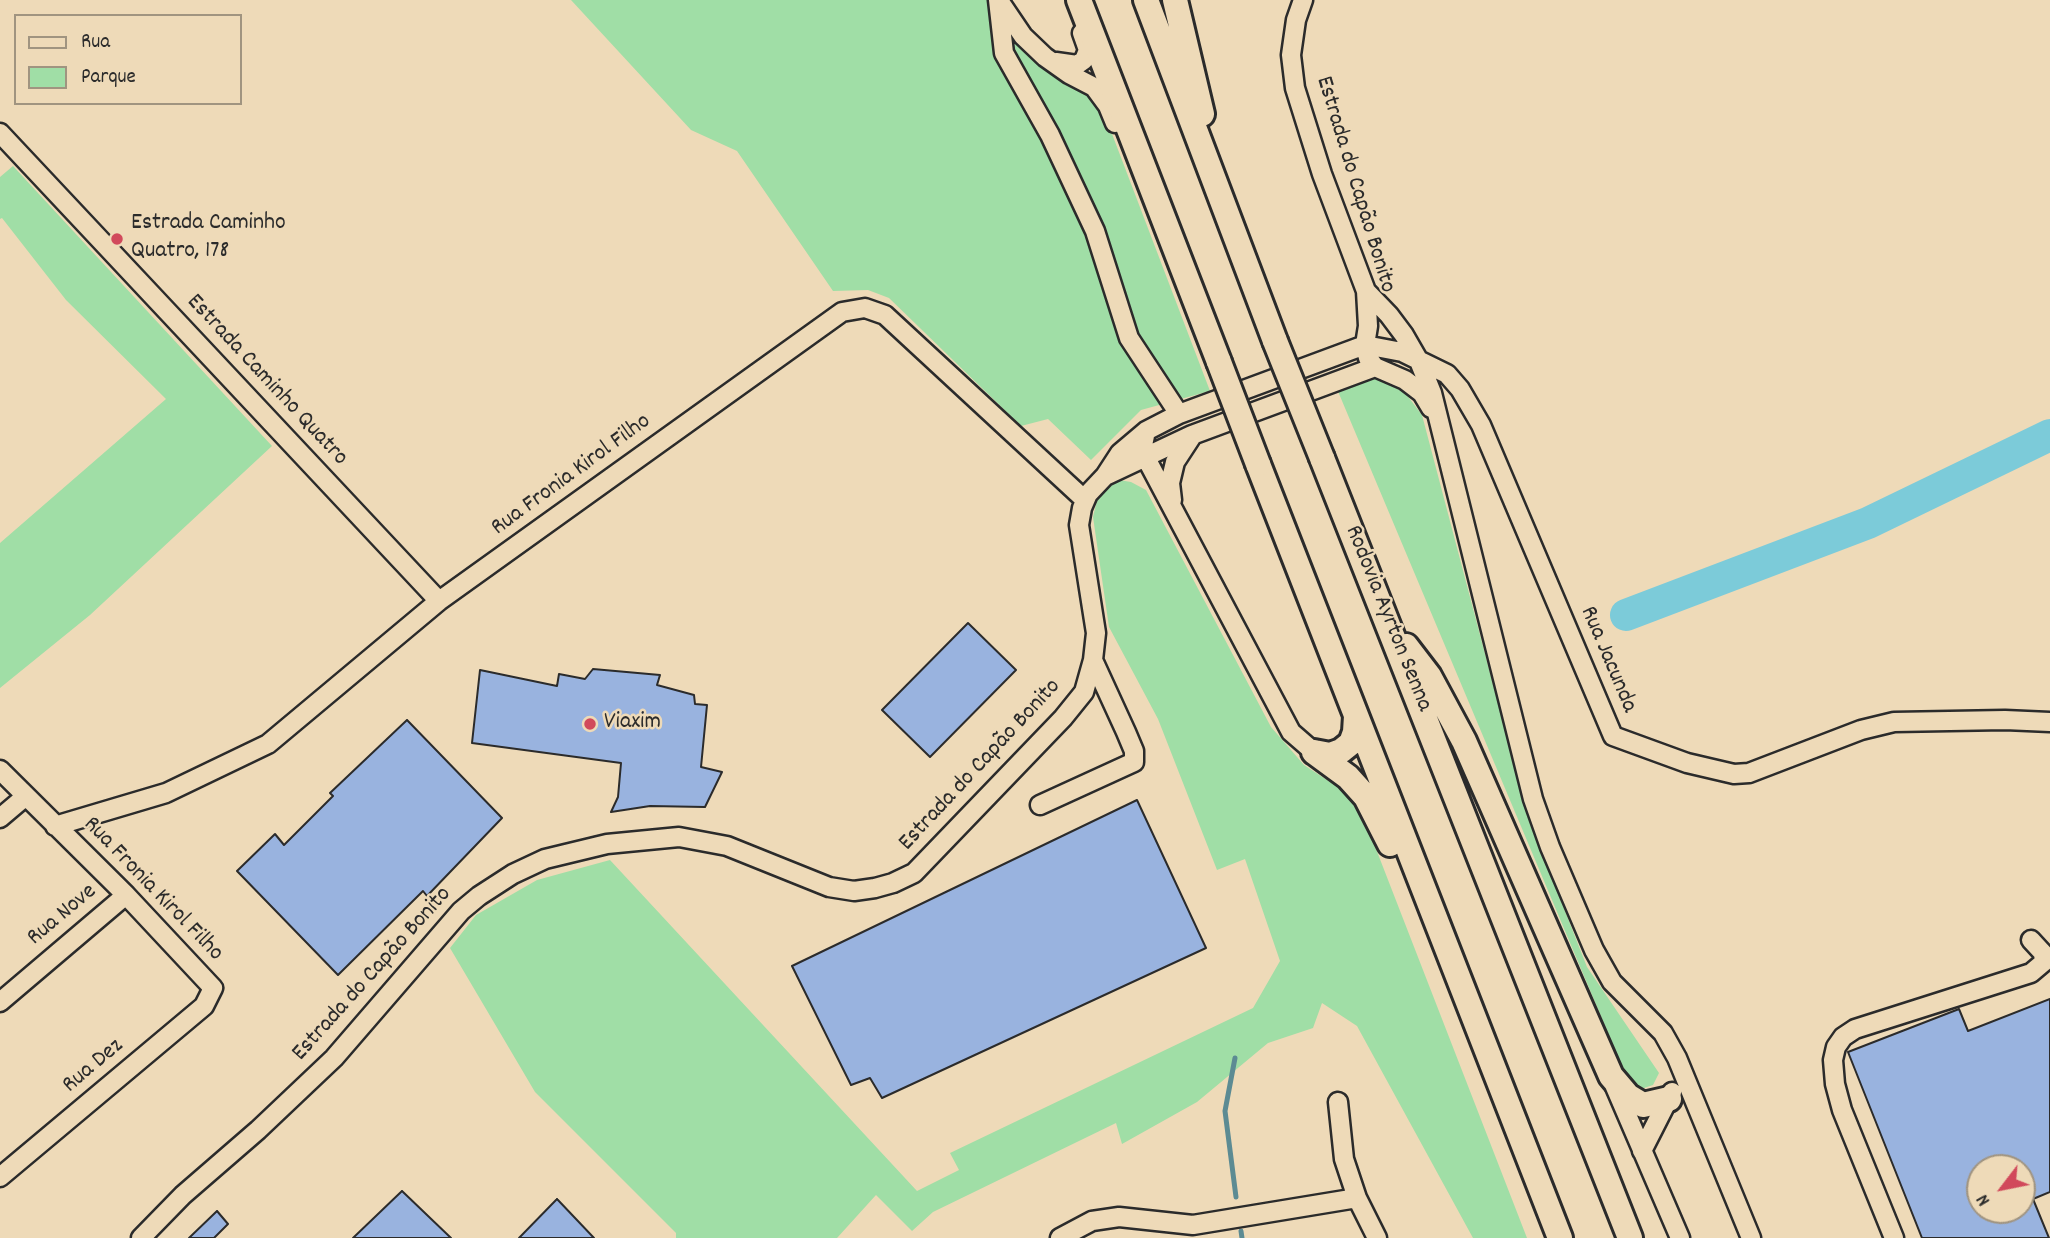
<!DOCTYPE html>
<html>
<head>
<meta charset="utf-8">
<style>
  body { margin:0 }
  #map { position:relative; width:2050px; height:1238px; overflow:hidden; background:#eedab8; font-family:Dekko,sans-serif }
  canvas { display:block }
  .legend { position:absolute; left:14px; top:14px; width:228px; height:91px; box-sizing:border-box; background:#eedab8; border:2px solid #a09480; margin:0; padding:9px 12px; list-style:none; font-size:21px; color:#2b2b2b }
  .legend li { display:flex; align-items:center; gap:14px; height:35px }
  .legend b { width:35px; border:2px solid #a09480 }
  .north { position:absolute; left:1966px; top:1154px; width:70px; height:70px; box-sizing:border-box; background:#eedab8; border:2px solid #a09480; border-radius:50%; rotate:238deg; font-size:19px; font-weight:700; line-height:28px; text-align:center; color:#2b2b2b }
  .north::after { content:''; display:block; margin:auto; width:24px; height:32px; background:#d1495b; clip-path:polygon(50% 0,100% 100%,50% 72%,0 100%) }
</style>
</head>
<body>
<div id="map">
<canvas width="2050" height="1238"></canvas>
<ul class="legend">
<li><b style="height:9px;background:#eedab8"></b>Rua</li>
<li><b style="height:19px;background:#a0dea6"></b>Parque</li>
</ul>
<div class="north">N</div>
</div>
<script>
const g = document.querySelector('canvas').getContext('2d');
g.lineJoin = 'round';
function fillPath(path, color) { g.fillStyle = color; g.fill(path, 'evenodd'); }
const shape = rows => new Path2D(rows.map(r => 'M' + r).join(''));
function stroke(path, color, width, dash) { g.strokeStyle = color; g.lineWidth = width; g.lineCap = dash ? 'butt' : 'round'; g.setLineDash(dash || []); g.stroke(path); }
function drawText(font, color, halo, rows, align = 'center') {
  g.font = font + ' Dekko,sans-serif'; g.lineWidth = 5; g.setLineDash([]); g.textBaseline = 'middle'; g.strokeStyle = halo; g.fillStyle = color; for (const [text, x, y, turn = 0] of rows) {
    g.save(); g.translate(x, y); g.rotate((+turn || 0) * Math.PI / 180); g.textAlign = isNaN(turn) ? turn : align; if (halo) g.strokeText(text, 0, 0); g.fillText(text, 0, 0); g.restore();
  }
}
fillPath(shape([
  [571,0,992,0,1011,36,1044,67,1101,105,1210,391,1141,410,1091,460,1048,419,1021,426,889,298,868,290,833,291,737,151,691,130],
  [13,166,272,446,90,615,0,688,0,543,166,399,66,300,2,218,0,219,0,177],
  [1376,378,1403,390,1422,415,1528,817,1587,967,1659,1073,1653,1085,1641,1089,1629,1083,1337,389],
  [1119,480,1131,482,1146,490,1271,727,1304,765,1344,791,1364,818,1527,1238,1473,1238,1357,1026,1322,1003,1313,1028,1268,1043,1197,1102,1122,1144,1116,1123,933,1212,912,1231,876,1195,837,1238,676,1238,676,1233,535,1092,450,948,476,915,537,880,610,860,917,1191,959,1170,950,1153,1253,1008,1280,961,1245,859,1217,870,1158,719,1109,627,1093,517,1097,500,1107,488]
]), '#a0dea6');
stroke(shape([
  [1235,1058,1225,1111,1236,1197],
  [1241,1231,1242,1238]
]), '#5c8b93', 5);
stroke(shape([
  [1626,615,1868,523,2050,435]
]), '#7ccbd9', 32);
const building = shape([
  [968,623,1016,670,930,757,882,710,968,623],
  [593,669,660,675,657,685,694,695,695,704,707,705,701,767,722,772,705,807,650,806,611,812,618,797,621,763,472,743,480,670,557,686,559,674,585,679,593,669],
  [407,720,502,818,427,896,423,891,338,975,237,871,275,834,284,845,333,796,330,793,407,720],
  [1137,800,1206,948,882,1098,870,1078,851,1085,792,966,1137,800],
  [2050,999,2050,1192,2033,1199,2049,1238,1922,1238,1848,1052,1959,1009,1968,1031,2050,999],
  [1980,1168,2022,1168,2022,1210,1980,1210,1980,1168],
  [402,1191,451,1238,353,1238,402,1191],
  [557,1199,594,1238,519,1238,557,1199],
  [217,1211,228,1224,214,1238,189,1238,217,1211]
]);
fillPath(building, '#99b3df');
stroke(building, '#2b2b2b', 2);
const minor = shape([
  [998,0,1004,53,1050,135,1095,231,1129,338,1179,414],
  [1303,0,1296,20,1291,55,1295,88,1322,174,1366,291,1368,326,1365,345,1368,358,1375,367],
  [1000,2,1023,36,1045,57,1069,74,1094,87,1108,106,1115,123],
  [1056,62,1077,65,1084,60,1088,50,1082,33],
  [0,133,439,601],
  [1366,291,1389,315,1404,335,1419,361,1432,393,1533,799,1550,847,1594,950,1612,982,1663,1033,1677,1058,1751,1238],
  [1375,367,1405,380,1422,393,1431,408],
  [1146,431,1143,445,1146,458,1291,732,1314,752],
  [1105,476,1192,435,1375,367],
  [1172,500,1170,483,1175,462,1192,436],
  [0,770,126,895,213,988,204,1006,0,1177],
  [1040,805,1134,762,1134,751,1126,732,1093,660],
  [0,818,26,796],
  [55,826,166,793,268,744,439,601,842,312,865,308,885,315,1085,500],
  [0,1002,126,895],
  [1615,1087,1680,1238],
  [1338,1102,1344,1159,1357,1198,1377,1238],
  [1642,1151,1672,1092],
  [141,1238,183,1195,258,1130,334,1058,461,911,479,896,513,874,545,859,607,844,679,837,727,846,829,887,854,891,875,888,893,883,914,873,1063,718,1084,692,1093,660,1096,633,1079,525,1082,508,1088,494,1105,476,1120,453,1146,431,1179,414,1365,345,1402,352,1447,374,1460,389,1481,425,1613,736,1687,763,1734,774,1749,773,1861,730,1894,722,2005,720,2050,722],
  [1060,1238,1092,1221,1119,1217,1193,1225,1357,1198],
  [1894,1238,1842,1110,1835,1084,1833,1060,1836,1047,1843,1037,1855,1029,2031,973,2044,962,2043,953,2031,940]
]);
const highway = shape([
  [1079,0,1219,362],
  [1146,0,1275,341],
  [1175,0,1202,114],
  [1322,458,1630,1238],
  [1258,464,1560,1238],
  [1406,646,1429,676,1464,741,1611,1076,1628,1096,1643,1105,1669,1099],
  [1314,752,1348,777,1366,797,1390,844],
  [1314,752,1330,755,1341,751,1351,743,1355,732,1356,716]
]);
stroke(minor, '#2b2b2b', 23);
stroke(highway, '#2b2b2b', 30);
stroke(minor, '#eedab8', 18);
stroke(highway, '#eedab8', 24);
const highwayBridge = shape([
  [1275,341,1322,458],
  [1219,362,1258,464]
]);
stroke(highwayBridge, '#2b2b2b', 30, []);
stroke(highwayBridge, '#eedab8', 24);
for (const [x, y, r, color] of [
  [117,239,7,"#d1495b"],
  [590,724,7,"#d1495b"]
]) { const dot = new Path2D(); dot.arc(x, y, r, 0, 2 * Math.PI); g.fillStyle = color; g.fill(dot); stroke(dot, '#eedab8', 2.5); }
drawText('24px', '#2b2b2b', '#eedab8', [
  ["Estrada do Capão Bonito",1354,185,73],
  ["Estrada Caminho Quatro",266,381,47],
  ["Rua Fronia Kirol Filho",572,476,-36],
  ["Rodovia Ayrton Senna",1387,619,68],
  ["Rua Jacunda",1607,660,67],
  ["Estrada do Capão Bonito",981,766,-47],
  ["Rua Fronia Kirol Filho",152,890,46],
  ["Rua Nove",63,916,-40],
  ["Estrada do Capão Bonito",373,975,-48],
  ["Rua Dez",94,1067,-40]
]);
drawText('24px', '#2b2b2b', '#eedab8', [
  ["Estrada Caminho",131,225],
  ["Quatro, 178",131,253],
  ["Viaxim",604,724]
], 'left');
</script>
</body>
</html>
